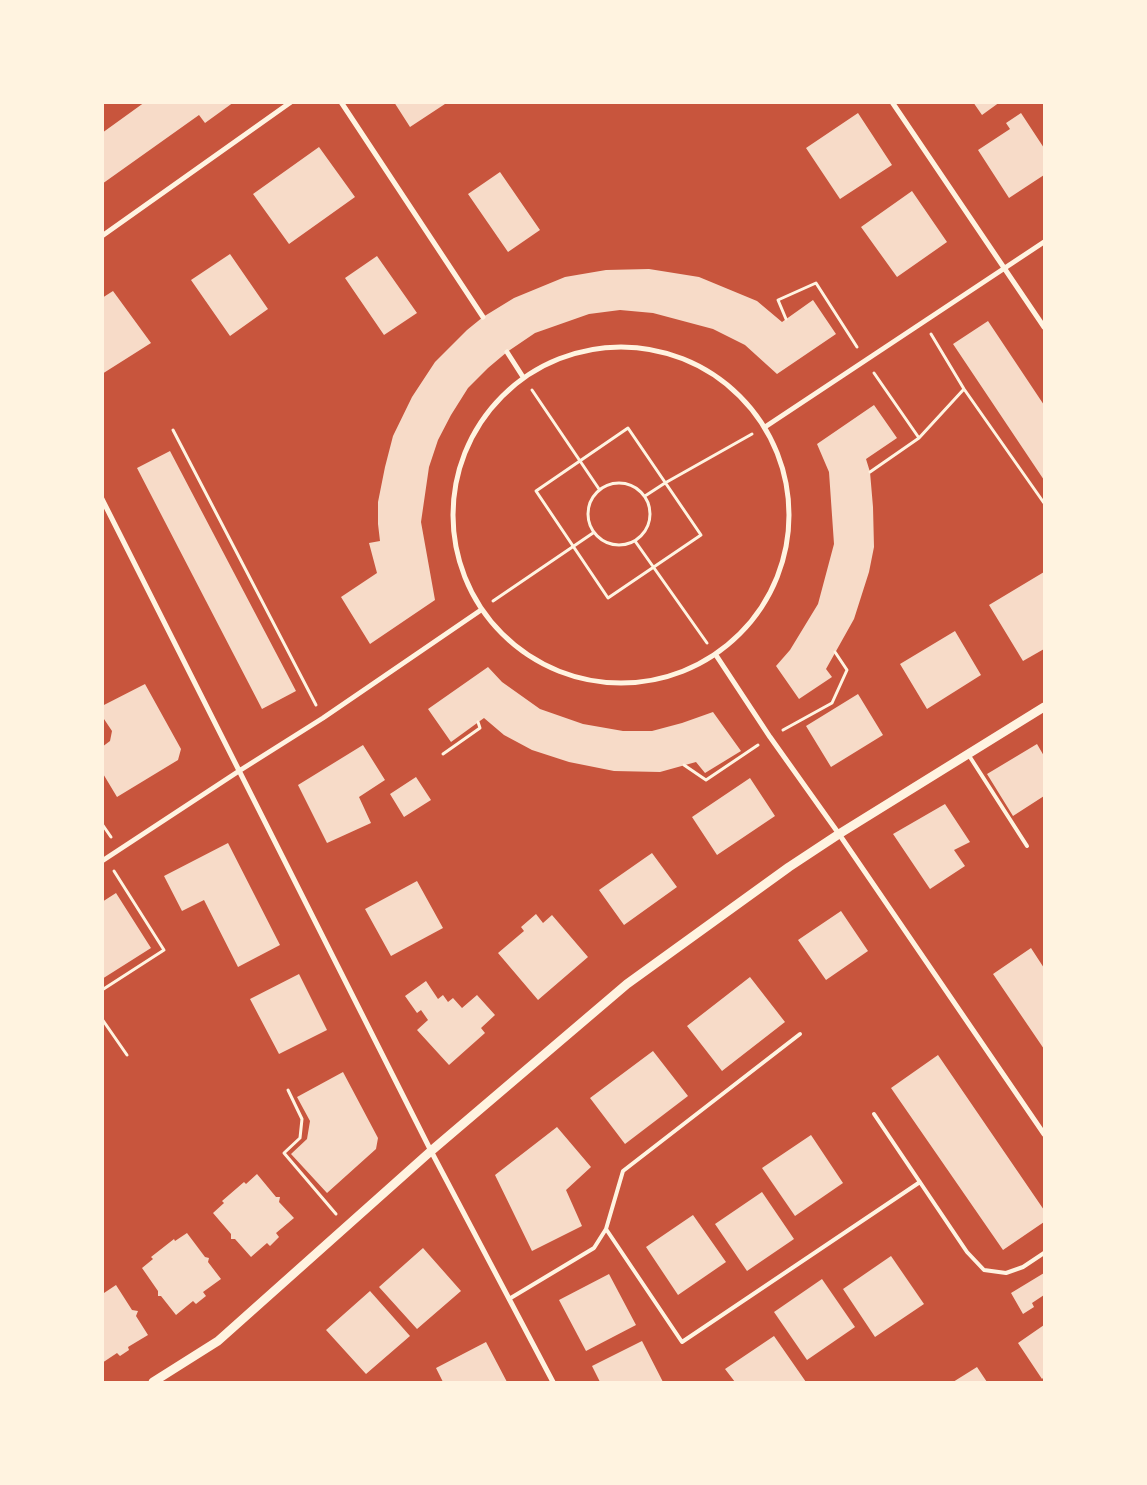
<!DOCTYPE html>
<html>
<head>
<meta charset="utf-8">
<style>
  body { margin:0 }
  #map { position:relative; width:1147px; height:1485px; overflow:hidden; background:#c8553d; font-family:"Titillium Web",sans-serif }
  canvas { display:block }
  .frame { position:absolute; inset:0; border:104px solid #fff3e0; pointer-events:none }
</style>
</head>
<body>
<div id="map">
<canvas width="1147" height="1485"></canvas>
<div class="frame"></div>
</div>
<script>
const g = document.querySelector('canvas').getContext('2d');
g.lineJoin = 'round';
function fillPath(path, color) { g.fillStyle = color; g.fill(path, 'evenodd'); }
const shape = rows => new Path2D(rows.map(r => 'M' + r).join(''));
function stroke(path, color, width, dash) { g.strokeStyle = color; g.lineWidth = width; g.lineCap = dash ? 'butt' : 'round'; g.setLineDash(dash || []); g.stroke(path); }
fillPath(shape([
  [145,102,234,102,205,123,199,115,102,184,102,133],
  [394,102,448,102,410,127],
  [973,102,1000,102,982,115],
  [858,113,892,165,840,199,806,148],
  [1021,113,1044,148,1044,175,1009,198,978,150,1010,129,1006,123],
  [319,147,355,197,289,244,253,194],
  [500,172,540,230,508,252,468,194],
  [912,191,947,242,897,277,861,227],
  [230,254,268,309,230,336,191,280],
  [377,256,417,313,384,335,345,278],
  [649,269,699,277,757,301,782,322,813,300,836,334,777,374,745,345,713,329,653,313,620,310,589,314,535,333,507,352,488,368,468,388,451,415,438,440,429,467,421,522,435,600,370,644,341,597,377,573,369,543,380,541,378,524,378,502,385,467,393,436,412,397,435,362,467,330,483,317,514,298,565,277,606,270],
  [113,291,151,343,102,374,102,298],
  [988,321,1044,405,1044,480,953,344],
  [874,405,897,438,866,459,870,472,873,507,874,547,869,572,854,619,826,669,832,677,799,699,776,666,790,650,818,604,834,544,829,472,817,444],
  [170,451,296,691,262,709,137,468],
  [1044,572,1044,649,1023,661,989,605],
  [955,631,981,675,927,709,900,664],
  [488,667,502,682,540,709,583,724,623,731,652,731,682,723,713,712,741,751,705,773,696,762,660,772,614,771,569,762,532,750,504,735,484,718,451,742,428,709],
  [145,684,181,749,178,760,117,797,102,772,102,747,110,741,112,731,102,716,102,706],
  [858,694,883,735,831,767,806,726],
  [1037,744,1044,756,1044,796,1013,816,987,774],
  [363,745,385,780,359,797,371,823,327,843,298,785],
  [416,777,431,800,404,817,390,794],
  [750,778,775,816,717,855,692,817],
  [945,804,970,842,954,850,965,866,930,889,893,834],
  [228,843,280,945,238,967,204,900,182,911,164,876],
  [652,853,677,887,624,925,599,890],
  [417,881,443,928,391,956,365,909],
  [116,893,151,948,102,979,102,902],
  [841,911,868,951,826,980,798,940],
  [536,914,543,923,552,915,588,957,538,1000,498,953,524,931,521,927],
  [1031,948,1044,968,1044,1049,993,974],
  [299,974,327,1030,279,1054,250,999],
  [750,977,785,1022,722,1071,687,1026],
  [426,981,438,999,443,995,448,1002,453,998,462,1008,477,995,495,1015,481,1028,485,1033,449,1065,417,1030,428,1020,421,1010,417,1013,405,996],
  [653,1051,688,1096,625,1144,590,1098],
  [938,1055,1044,1210,1044,1222,1003,1250,891,1088],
  [343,1072,378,1138,376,1149,327,1193,291,1154,307,1139,310,1121,297,1097],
  [557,1127,591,1167,566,1190,582,1226,532,1251,495,1175],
  [811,1135,843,1183,795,1216,762,1168],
  [257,1174,276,1197,280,1197,279,1202,294,1218,276,1233,279,1237,270,1246,267,1243,251,1257,235,1239,231,1239,231,1234,213,1213,224,1203,222,1201,244,1182,246,1184],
  [762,1192,794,1239,747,1271,715,1224],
  [693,1215,726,1262,678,1295,646,1247],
  [187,1233,205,1257,209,1258,208,1262,221,1279,203,1292,206,1296,196,1304,193,1301,176,1315,161,1296,158,1296,158,1291,142,1268,153,1259,151,1257,174,1239,175,1241],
  [423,1248,461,1291,417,1329,379,1287],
  [891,1256,924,1304,875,1337,843,1289],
  [1044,1273,1044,1295,1032,1303,1034,1307,1023,1314,1011,1293],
  [609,1274,636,1325,586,1351,559,1300],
  [822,1279,855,1327,807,1360,774,1312],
  [116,1285,132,1310,138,1311,136,1316,148,1335,128,1347,129,1350,120,1356,117,1353,102,1363,102,1290,104,1293],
  [370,1291,410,1336,366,1374,326,1330],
  [1044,1325,1044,1377,1042,1379,1018,1343],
  [774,1336,806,1382,735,1382,725,1369],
  [642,1341,663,1382,600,1382,592,1366],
  [486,1342,507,1382,443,1382,436,1368],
  [977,1367,987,1382,953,1382]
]), '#f7dbc8');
stroke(shape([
  [786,319,778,300,816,283,857,347],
  [931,334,964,389,1044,503],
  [532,390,599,489],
  [628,428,701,535,608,598,536,491,628,428],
  [173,430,316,705],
  [919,438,964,389],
  [870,472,919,438,874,373],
  '588 514a31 31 0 1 1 62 0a31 31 0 1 1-62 0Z',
  [645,496,665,483,752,434],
  [635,541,707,643],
  [493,601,593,533],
  [783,730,832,703,847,670,835,652],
  [443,754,480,728,478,722],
  [684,765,706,780,758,745],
  [102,824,111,837],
  [102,990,164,950,114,871],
  [102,1019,127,1055],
  [288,1090,302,1119,300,1138,284,1153,336,1214]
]), '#fff3e0', 3);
stroke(shape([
  [968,754,1027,846],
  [874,1114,967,1252,984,1270,1006,1273,1023,1267,1044,1253],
  [606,1229,682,1342,920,1182],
  [509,1299,594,1248,606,1229,623,1171,800,1034]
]), '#fff3e0', 4);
stroke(shape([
  [341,102,483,317],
  [892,102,1044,327],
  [102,236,291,102],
  '453 515a168 168 0 1 1 336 0a168 168 0 1 1-336 0Z',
  [507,352,523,377],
  [765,427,1044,242],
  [102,499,431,1151,553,1382],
  [716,655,770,737,839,834,1044,1134],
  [102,861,239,771,323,718,481,610]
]), '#fff3e0', 5);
stroke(shape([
  [153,1382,218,1341,431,1151,627,984,789,867,839,834,1044,707]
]), '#fff3e0', 9);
</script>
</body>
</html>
